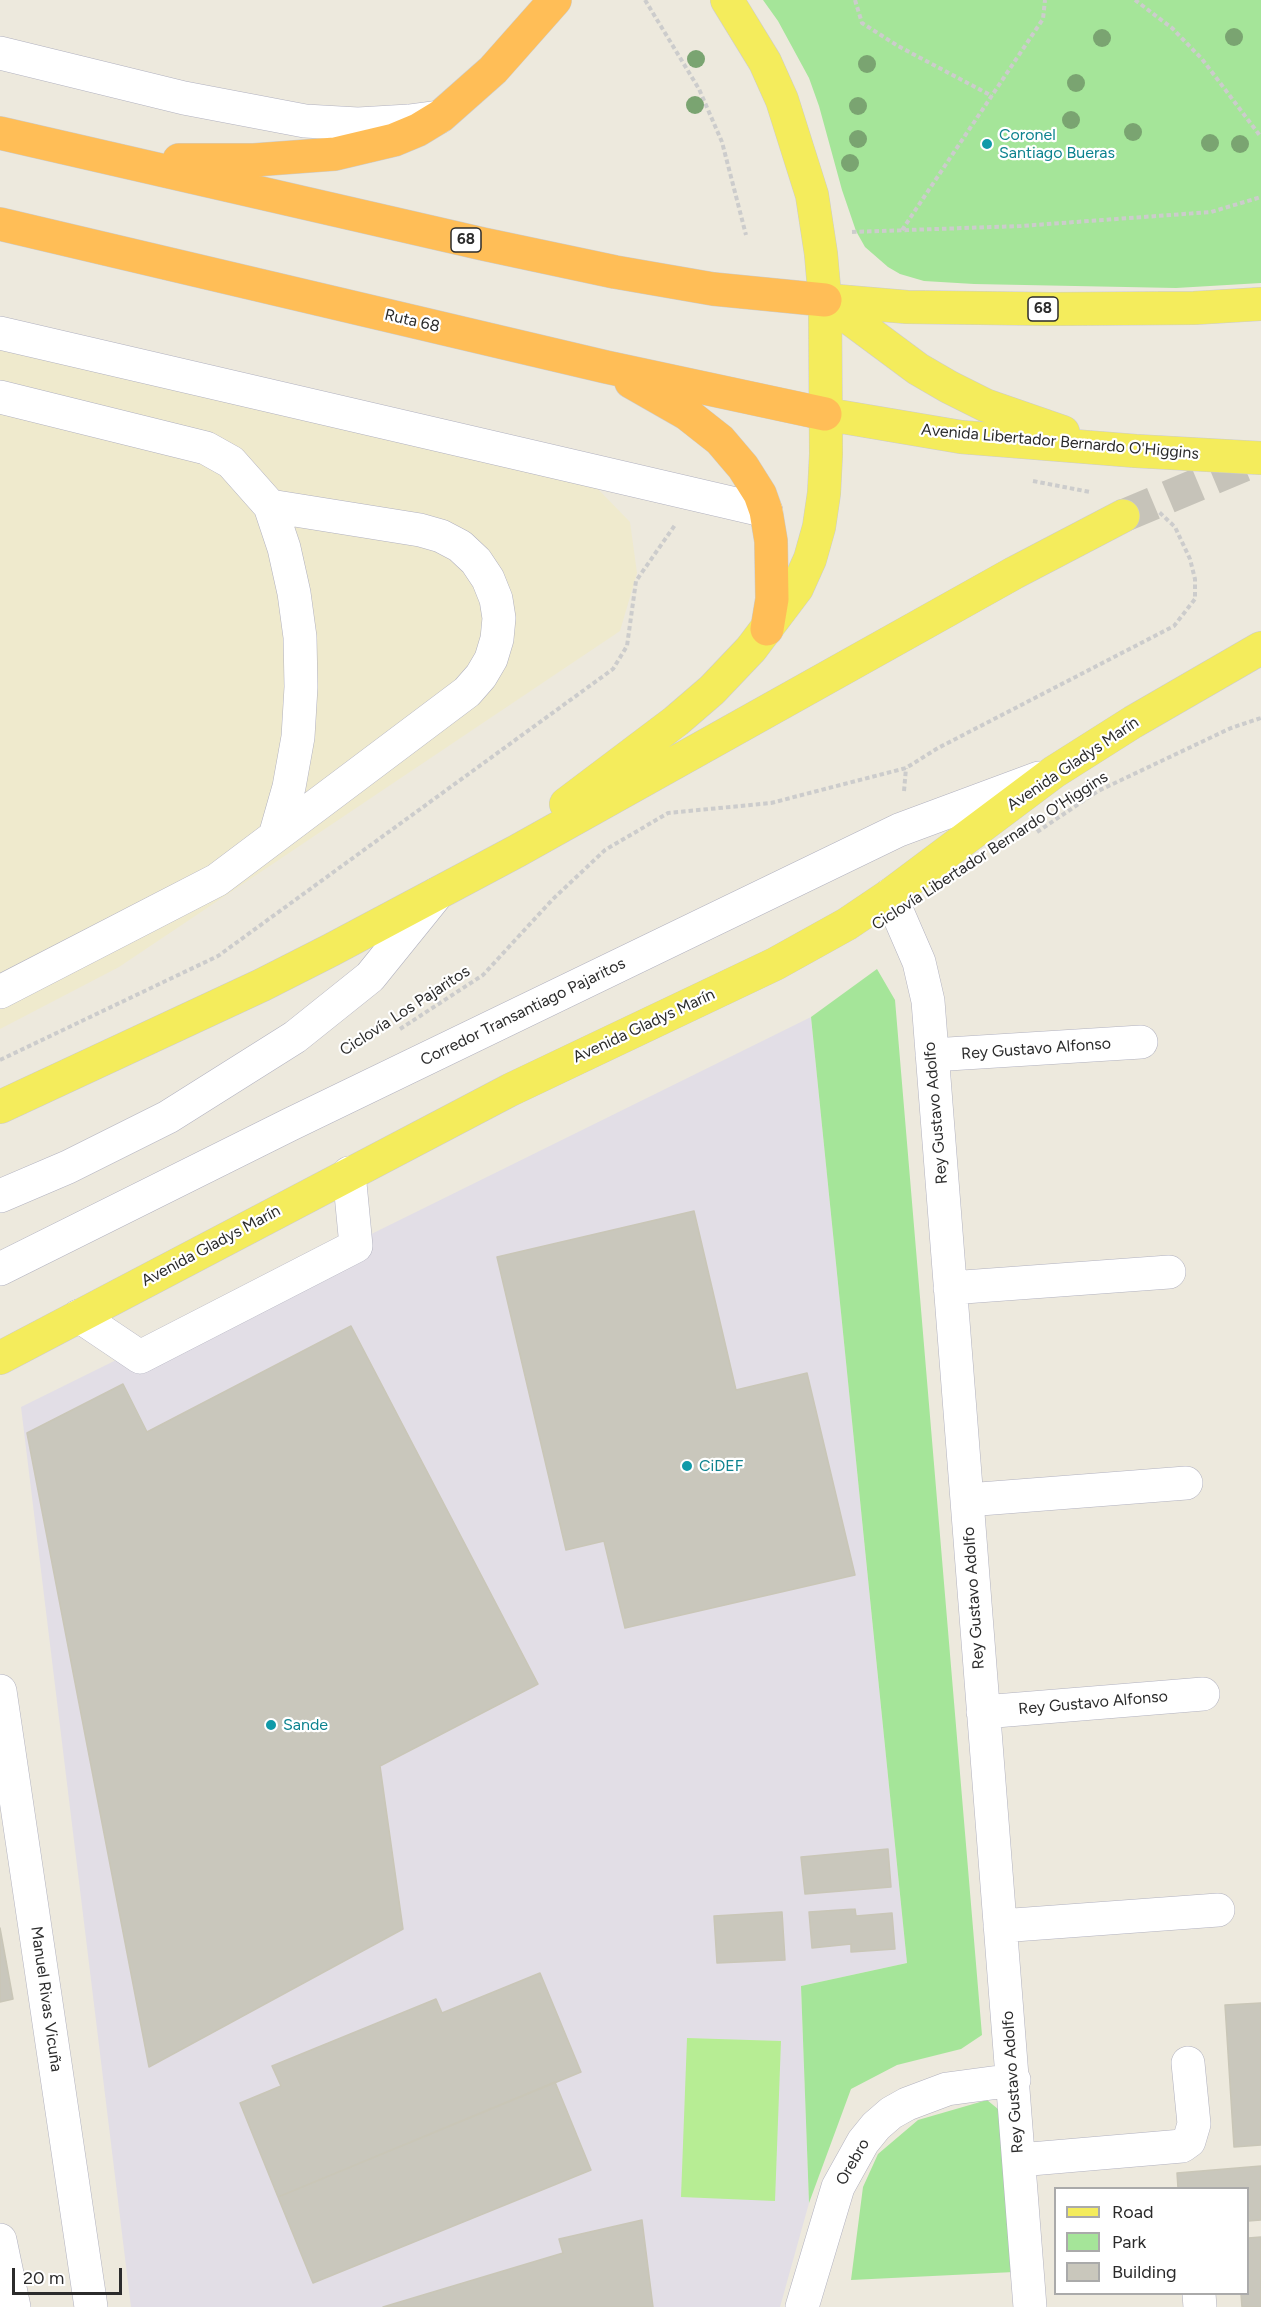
<!DOCTYPE html>
<html>
<head>
<meta charset="utf-8">
<style>
  body { margin:0 }
  #map { position:relative; width:1261px; height:2307px; overflow:hidden; background:#ede9dd; font-family:Figtree,sans-serif }
  canvas { display:block }
  .legend { position:absolute; left:1054px; top:2187px; width:195px; height:108px; box-sizing:border-box; background:#fff; border:2px solid #aaa; margin:0; padding:8px 10px; list-style:none; font-size:18px; color:#2b2b2b }
  .legend li { display:flex; align-items:center; gap:12px; height:30px }
  .legend b { width:30px; border:2px solid #aaa }
  .scale { position:absolute; left:12px; top:2268px; width:110px; height:27px; box-sizing:border-box; border:3px solid #2b2b2b; border-top:0; padding-left:8px; font-size:18px; line-height:21px; white-space:nowrap; color:#2b2b2b; -webkit-text-stroke:4px #fff; paint-order:stroke }
</style>
</head>
<body>
<div id="map">
<canvas width="1261" height="2307"></canvas>
<ul class="legend">
<li><b style="height:8px;background:#f4ec5c"></b>Road</li>
<li><b style="height:16px;background:#a5e599"></b>Park</li>
<li><b style="height:16px;background:#c9c7bc"></b>Building</li>
</ul>
<div class="scale">20 m</div>
</div>
<script>
const g = document.querySelector('canvas').getContext('2d');
g.lineJoin = 'round';
function fillPath(path, color) { g.fillStyle = color; g.fill(path, 'evenodd'); }
const shape = rows => new Path2D(rows.map(r => 'M' + r).join(''));
function stroke(path, color, width, dash) { g.strokeStyle = color; g.lineWidth = width; g.lineCap = dash ? 'butt' : 'round'; g.setLineDash(dash || []); g.stroke(path); }
function drawText(font, color, halo, rows, align = 'center') {
  g.font = font + ' Figtree,sans-serif'; g.lineWidth = 4.5; g.setLineDash([]); g.textBaseline = 'middle'; g.strokeStyle = halo; g.fillStyle = color; for (const [text, x, y, turn = 0] of rows) {
    g.save(); g.translate(x, y); g.rotate((+turn || 0) * Math.PI / 180); g.textAlign = isNaN(turn) ? turn : align; if (halo) g.strokeText(text, 0, 0); g.fillText(text, 0, 0); g.restore();
  }
}
fillPath(shape([
  [811,1017,907,1963,801,1986,809,2203,780,2307,131,2307,21,1407]
]), '#e2dee6');
fillPath(shape([
  [0,349,594,485,630,522,637,573,620,631,119,967,0,1029]
]), '#efeacd');
fillPath(shape([
  [763,0,1261,0,1261,283,1176,288,974,284,924,281,900,274,888,267,865,247,856,231,842,190,819,106,809,78,778,21],
  [877,969,895,1000,982,2035,961,2049,897,2065,851,2089,809,2203,801,1986,907,1963,811,1017],
  [987,2100,998,2109,1014,2272,851,2280,863,2187,878,2154,918,2120]
]), '#a5e599');
fillPath(shape([
  [687,2038,781,2041,775,2201,681,2197]
]), '#b7ed94');
const building = shape([
  [694,1211,736,1390,807,1373,855,1575,625,1628,604,1541,566,1550,497,1257,694,1211],
  [351,1326,538,1684,380,1766,403,1929,149,2067,27,1433,123,1384,147,1432,351,1326],
  [888,1849,891,1887,805,1894,801,1857,888,1849],
  [855,1909,856,1916,892,1913,895,1949,851,1952,851,1944,812,1948,809,1912,855,1909],
  [782,1912,785,1960,717,1963,714,1916,782,1912],
  [0,1928,13,1999,0,2002,0,1928],
  [540,1973,581,2072,278,2197,240,2103,281,2086,272,2066,436,1999,442,2013,540,1973],
  [1261,2003,1261,2145,1234,2147,1225,2005,1261,2003],
  [555,2082,591,2170,313,2283,278,2197,555,2082],
  [1261,2166,1261,2220,1248,2221,1248,2188,1178,2188,1177,2173,1261,2166],
  [642,2220,653,2307,383,2307,563,2253,559,2239,642,2220],
  [1261,2237,1261,2307,1242,2307,1241,2294,1248,2294,1248,2238,1261,2237]
]);
fillPath(building, '#c9c7bc');
stroke(building, '#c9c6b7', 1.5);
stroke(shape([
  [1123,516,1261,458]
]), '#c6c3b9', 33, [33, 16]);
const minor = shape([
  [0,53,184,98,305,121,358,124,409,121,439,117],
  [0,333,766,511],
  [0,397,206,448,231,462,270,506,284,548,294,593,300,637,301,687,298,737,289,787,275,836],
  [890,895,919,962,928,1001,1030,2307],
  [0,992,217,880,467,692,481,676,491,659,497,639,499,618,496,599,488,579,476,561,460,546,441,536,420,530,270,506],
  [932,1055,1141,1042],
  [0,1196,68,1167,168,1117,295,1037,370,977,437,894],
  [0,1269,291,1124,899,830,1039,778],
  [950,1288,1169,1272],
  [79,1316,140,1357,356,1246,349,1173],
  [967,1500,1186,1483],
  [0,1691,91,2307],
  [983,1712,1203,1694],
  [1000,1926,1218,1910],
  [1019,2160,1182,2146,1189,2141,1194,2124,1188,2063],
  [0,2240,14,2307],
  [1199,2294,1200,2307],
  [802,2307,838,2187,863,2142,876,2126,891,2113,907,2104,947,2089,1014,2080]
]);
const major = shape([
  [825,300,907,307,1051,309,1194,308,1261,304],
  [825,300,918,369,949,387,985,405,1063,432],
  [825,414,961,437,1136,451,1261,458],
  [566,804,676,721,712,690,751,649,797,588,810,559,819,527,824,493,826,454,825,300,821,254,812,195,782,100,765,62,727,0],
  [0,1107,262,985,331,950,517,851,1014,573,1123,516],
  [0,1358,510,1090,775,964,847,924,890,895,1054,772,1133,722,1261,648]
]);
const highway = shape([
  [0,133,483,244,615,272,713,289,825,300],
  [179,160,254,160,335,154,394,140,418,130,441,116,493,70,555,0],
  [0,224,606,367,825,414],
  [631,382,687,414,720,440,743,467,760,494,766,511,771,541,772,599,767,629]
]);
stroke(minor, '#b1b1bf', 34);
stroke(major, '#ccc', 34);
stroke(highway, '#ccc', 34);
stroke(shape([
  [645,0,699,89,722,142,746,235],
  [855,0,862,23,898,46,992,96],
  [1135,0,1172,28,1202,59,1261,137],
  [902,230,1043,19,1045,0],
  [852,232,1021,226,1211,212,1261,197],
  [1033,481,1090,492],
  [904,791,906,768],
  [1037,832,1098,791,1231,728,1261,718],
  [400,1029,483,975,553,899,605,850,668,813,771,803,906,768,938,748,1174,626,1195,599,1195,579,1190,559,1175,527,1158,511],
  [0,1060,218,956,613,669,627,646,636,581,675,525]
]), '#ccc', 4, [4.5, 3]);
stroke(minor, '#fff', 33);
stroke(major, '#f4ec5c', 33);
stroke(highway, '#ffbe57', 33);
g.fillStyle = '#7aa471';
for (const [x, y] of [
  [1234,37],
  [1102,38],
  [696,59],
  [867,64],
  [1076,83],
  [695,105],
  [858,106],
  [1071,120],
  [1133,132],
  [858,139],
  [1210,143],
  [1240,144],
  [850,163]
]) { g.beginPath(); g.arc(x, y, 9, 0, 2 * Math.PI); g.fill(); }
for (const [x, y, r, color] of [
  [987,144,6,"#0f9aa8"],
  [687,1466,6,"#0f9aa8"],
  [271,1725,6,"#0f9aa8"]
]) { const dot = new Path2D(); dot.arc(x, y, r, 0, 2 * Math.PI); g.fillStyle = color; g.fill(dot); stroke(dot, '#fff', 2); }
for (const [x, y, w] of [
  [466,240,30],
  [1043,309,30]
]) { const box = new Path2D(); box.roundRect(x - w / 2, y - 12, w, 24, 4.5); g.fillStyle = '#fff'; g.fill(box); stroke(box, '#2b2b2b', 1.5); }
drawText('bold 15px', '#2b2b2b', null, [
  ["68",466,240],
  ["68",1043,309]
]);
drawText('16px', '#0d838f', '#fff', [
  ["Coronel",999,135],
  ["Santiago Bueras",999,153],
  ["CiDEF",699,1466],
  ["Sande",283,1725]
], 'left');
drawText('16px', '#2b2b2b', '#fff', [
  ["Ruta 68",412,321,13],
  ["Avenida Libertador Bernardo O'Higgins",1060,442,5],
  ["Avenida Gladys Marín",1073,764,-34],
  ["Ciclovía Libertador Bernardo O'Higgins",990,851,-33],
  ["Ciclovía Los Pajaritos",405,1011,-33],
  ["Corredor Transantiago Pajaritos",523,1012,-26],
  ["Avenida Gladys Marín",644,1026,-25],
  ["Rey Gustavo Alfonso",1036,1049,-4],
  ["Rey Gustavo Adolfo",936,1113,-95],
  ["Avenida Gladys Marín",211,1246,-28],
  ["Rey Gustavo Adolfo",974,1598,-94],
  ["Rey Gustavo Alfonso",1093,1703,-5],
  ["Manuel Rivas Vicuña",46,1999,82],
  ["Rey Gustavo Adolfo",1013,2082,-94],
  ["Orebro",853,2162,-60]
]);
</script>
</body>
</html>
